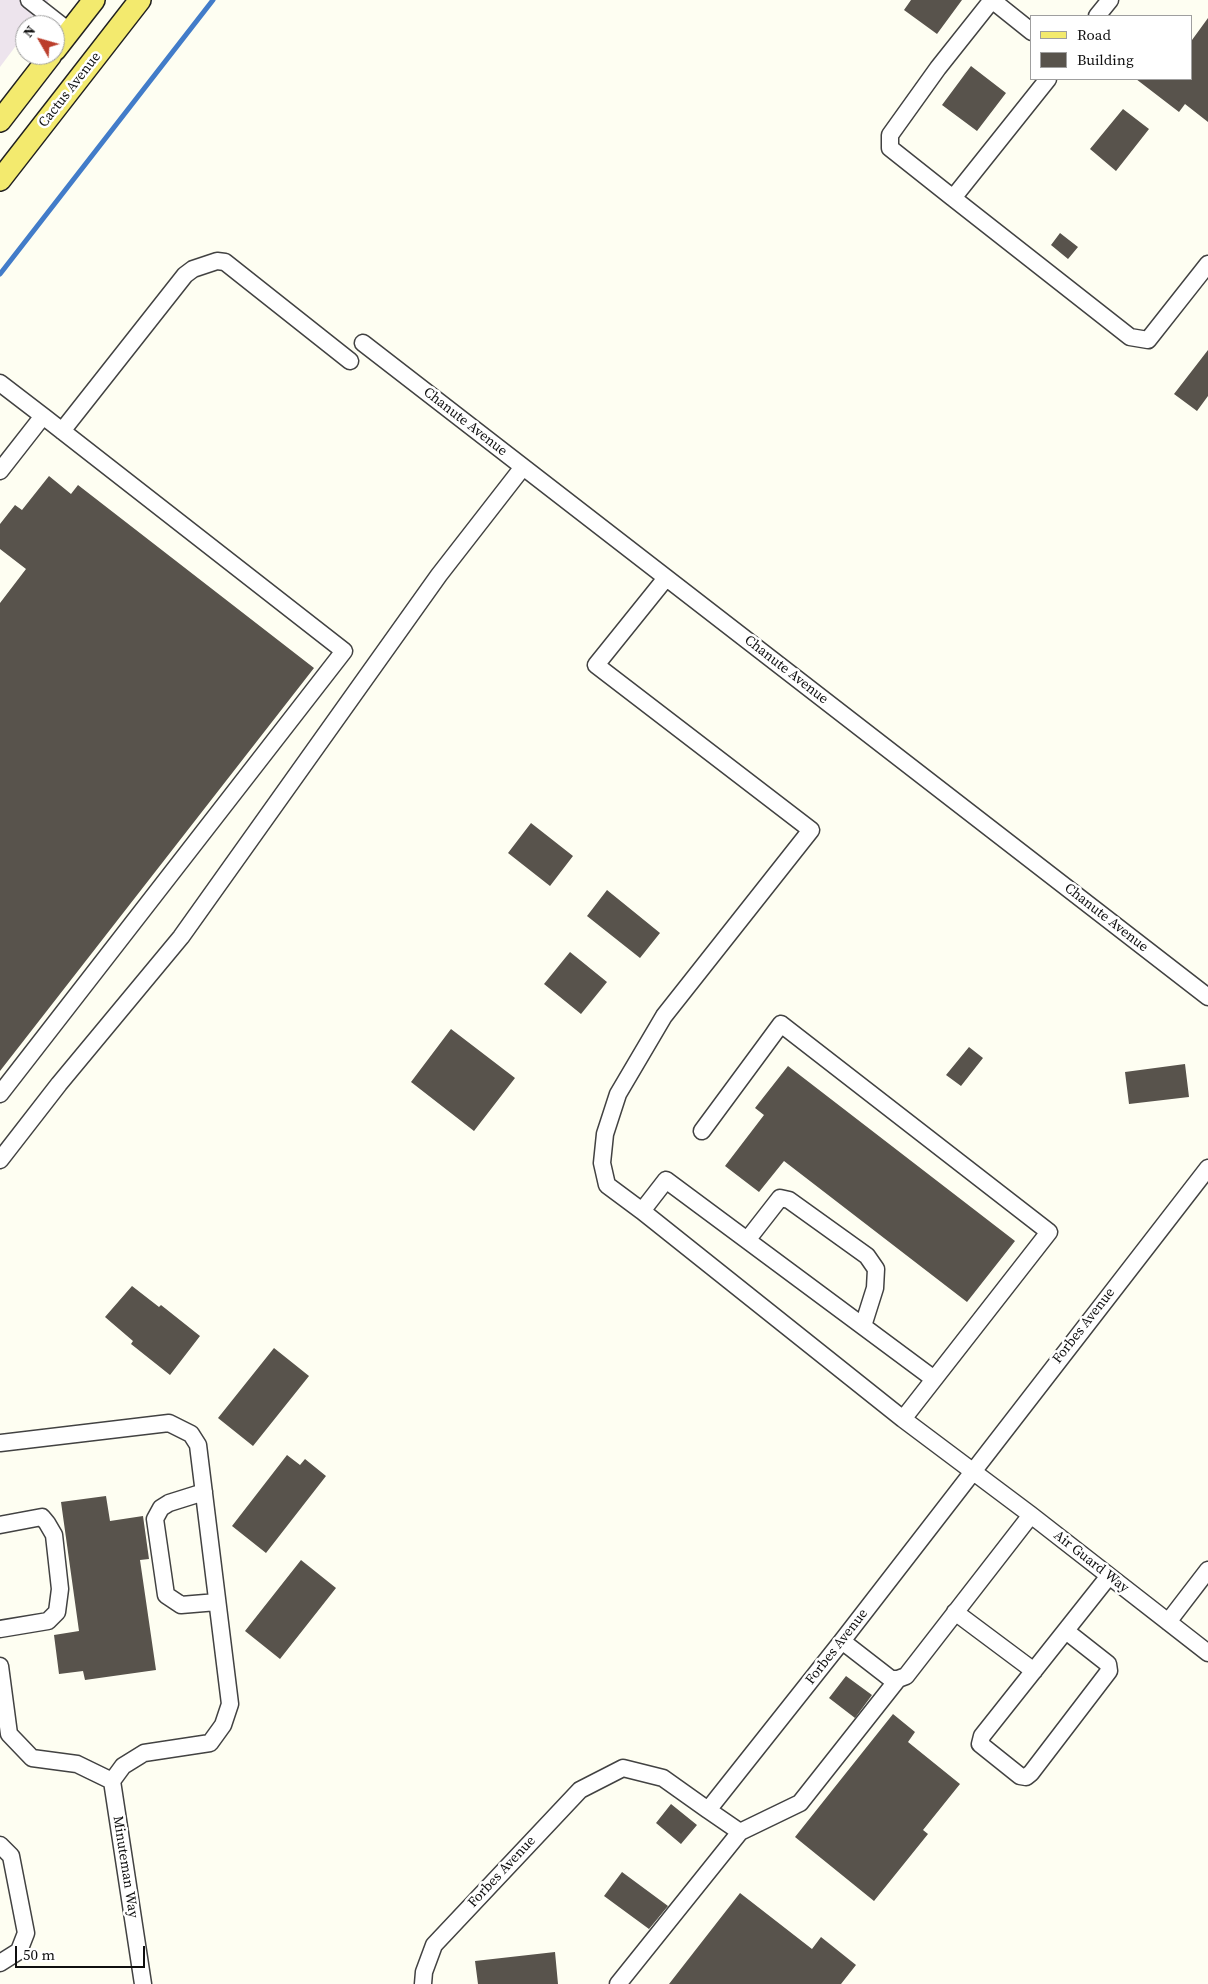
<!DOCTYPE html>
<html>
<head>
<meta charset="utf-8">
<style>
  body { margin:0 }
  #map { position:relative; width:1208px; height:1984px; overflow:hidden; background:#fefef2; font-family:"Source Serif 4",serif }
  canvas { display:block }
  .legend { position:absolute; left:1030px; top:15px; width:162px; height:65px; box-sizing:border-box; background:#fff; border:1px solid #9f9f9f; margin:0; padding:6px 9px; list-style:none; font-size:15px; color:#0f0f0f }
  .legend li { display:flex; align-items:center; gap:10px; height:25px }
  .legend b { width:25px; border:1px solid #9f9f9f }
  .north { position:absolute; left:15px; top:15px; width:50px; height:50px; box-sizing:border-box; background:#fff; border:1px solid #9f9f9f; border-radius:50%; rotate:308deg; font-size:14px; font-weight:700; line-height:20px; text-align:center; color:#0f0f0f }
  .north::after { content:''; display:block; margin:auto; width:18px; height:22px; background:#bb3e2c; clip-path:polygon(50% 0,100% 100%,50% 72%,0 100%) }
  .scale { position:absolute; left:15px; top:1946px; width:130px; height:22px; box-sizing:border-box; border:2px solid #0f0f0f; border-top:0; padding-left:6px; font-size:15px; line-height:18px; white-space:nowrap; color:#0f0f0f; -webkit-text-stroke:4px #fff; paint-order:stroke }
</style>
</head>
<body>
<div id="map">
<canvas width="1208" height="1984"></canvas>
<ul class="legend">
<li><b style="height:6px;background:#f3ea6e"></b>Road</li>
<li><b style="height:14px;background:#58534c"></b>Building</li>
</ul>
<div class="north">N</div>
<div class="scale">50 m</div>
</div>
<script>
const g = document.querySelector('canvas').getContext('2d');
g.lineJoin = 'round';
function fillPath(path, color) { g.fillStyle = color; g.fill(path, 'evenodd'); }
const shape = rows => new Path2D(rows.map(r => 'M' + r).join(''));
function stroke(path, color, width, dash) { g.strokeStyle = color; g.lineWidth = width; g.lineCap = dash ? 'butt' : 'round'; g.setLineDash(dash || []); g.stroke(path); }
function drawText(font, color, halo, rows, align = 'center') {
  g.font = font + ' "Source Serif 4",serif'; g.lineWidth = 5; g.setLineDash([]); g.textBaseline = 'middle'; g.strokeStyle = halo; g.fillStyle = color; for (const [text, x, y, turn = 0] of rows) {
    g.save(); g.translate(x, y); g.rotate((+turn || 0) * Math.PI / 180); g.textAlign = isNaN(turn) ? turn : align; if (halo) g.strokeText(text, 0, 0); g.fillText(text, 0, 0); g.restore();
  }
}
fillPath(shape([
  [0,0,49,0,29,25,25,25,21,39,0,67]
]), '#ede4ed');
stroke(shape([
  [0,274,213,0]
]), '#427cc9', 5);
fillPath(shape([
  [911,0,962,0,937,34,904,10],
  [1208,18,1208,122,1185,104,1179,112,1136,79,1192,79,1192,40],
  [971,66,1006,93,977,131,942,105],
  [1123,109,1149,129,1116,171,1090,149],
  [1060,233,1078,247,1068,259,1051,245],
  [1208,350,1208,396,1197,411,1174,394],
  [49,476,71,494,78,485,314,668,0,1071,0,603,26,569,0,549,0,524,15,505,22,510],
  [531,823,573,856,550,886,508,853],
  [607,890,660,933,640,958,587,916],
  [570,952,607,982,581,1014,544,984],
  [451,1029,515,1078,474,1131,411,1082],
  [969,1047,983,1058,961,1086,946,1075],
  [1185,1064,1189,1097,1129,1104,1125,1072],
  [788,1066,1015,1241,967,1302,784,1161,759,1192,725,1166,764,1115,755,1108],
  [132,1286,159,1307,161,1305,200,1336,170,1375,131,1344,133,1341,105,1317],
  [274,1348,309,1376,253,1446,218,1418],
  [287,1455,300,1465,305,1459,326,1476,266,1553,232,1526],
  [106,1496,110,1521,143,1516,149,1559,140,1560,156,1670,85,1680,83,1671,59,1674,54,1635,79,1631,61,1502],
  [301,1560,336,1588,280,1659,245,1631],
  [846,1676,872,1695,855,1718,829,1698],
  [893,1714,915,1732,908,1742,960,1784,923,1830,928,1834,874,1901,795,1837],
  [671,1804,697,1825,681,1844,656,1823],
  [622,1872,668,1906,649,1929,604,1896],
  [740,1893,812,1949,821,1937,856,1965,841,1984,669,1984],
  [555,1952,558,1984,478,1984,475,1961]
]), '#58534c');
const minor = shape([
  [29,0,70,32],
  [1097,16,1110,0],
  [1032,32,992,0,938,68,890,135,890,148,953,198,1048,79],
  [953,198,1130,337,1148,340,1208,264],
  [363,343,1208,997],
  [0,383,43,416],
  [62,431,185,275,193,269,217,261,225,262,350,361],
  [0,471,43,416,344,651,0,1094],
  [702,1131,781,1024,1049,1232,903,1419,1031,1515,1208,1653],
  [0,1160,59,1084,181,937,439,575,523,467],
  [642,1211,607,1185,602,1163,605,1134,618,1094,664,1016,811,830,596,665,666,578],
  [748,1239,780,1198,789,1200,867,1256,876,1269,875,1288,863,1326],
  [903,1419,642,1211,666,1180,934,1379],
  [0,1443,169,1423,191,1434,198,1445,230,1704,223,1725,210,1743,144,1753,123,1766,112,1781],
  [204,1492,169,1503,161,1508,155,1519,166,1595,181,1605,217,1602],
  [0,1525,42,1517,47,1523,54,1535,60,1589,57,1612,48,1621,0,1629],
  [955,1612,1034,1671],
  [1168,1622,1208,1570],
  [1066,1631,1108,1664,1109,1671,1031,1773,1026,1777,1020,1776,980,1744,982,1736,1109,1576],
  [842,1641,891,1679,898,1679,906,1676,1031,1515],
  [0,1666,9,1734,32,1758,77,1764,112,1781],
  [112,1781,143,1984],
  [708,1810,740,1832],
  [0,1845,11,1856,26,1933,19,1951,0,1963],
  [423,1984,424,1972,434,1945,580,1790,623,1768,663,1778,708,1810,842,1641,1208,1168],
  [618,1984,740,1832,800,1803,898,1679]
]);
const major = shape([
  [55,50,94,0],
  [0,121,51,55],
  [0,180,140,0]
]);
stroke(minor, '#424242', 19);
stroke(major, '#202020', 24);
stroke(minor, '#fff', 16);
stroke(major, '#f3ea6e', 21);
drawText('14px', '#0f0f0f', '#fff', [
  ["Cactus Avenue",70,90,-52],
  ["Chanute Avenue",465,422,38],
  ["Chanute Avenue",786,670,38],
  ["Chanute Avenue",1106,918,38],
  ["Forbes Avenue",1084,1326,-52],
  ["Air Guard Way",1091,1562,38],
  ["Forbes Avenue",837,1647,-52],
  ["Minuteman Way",125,1867,81],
  ["Forbes Avenue",502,1872,-47]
]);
</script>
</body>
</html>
